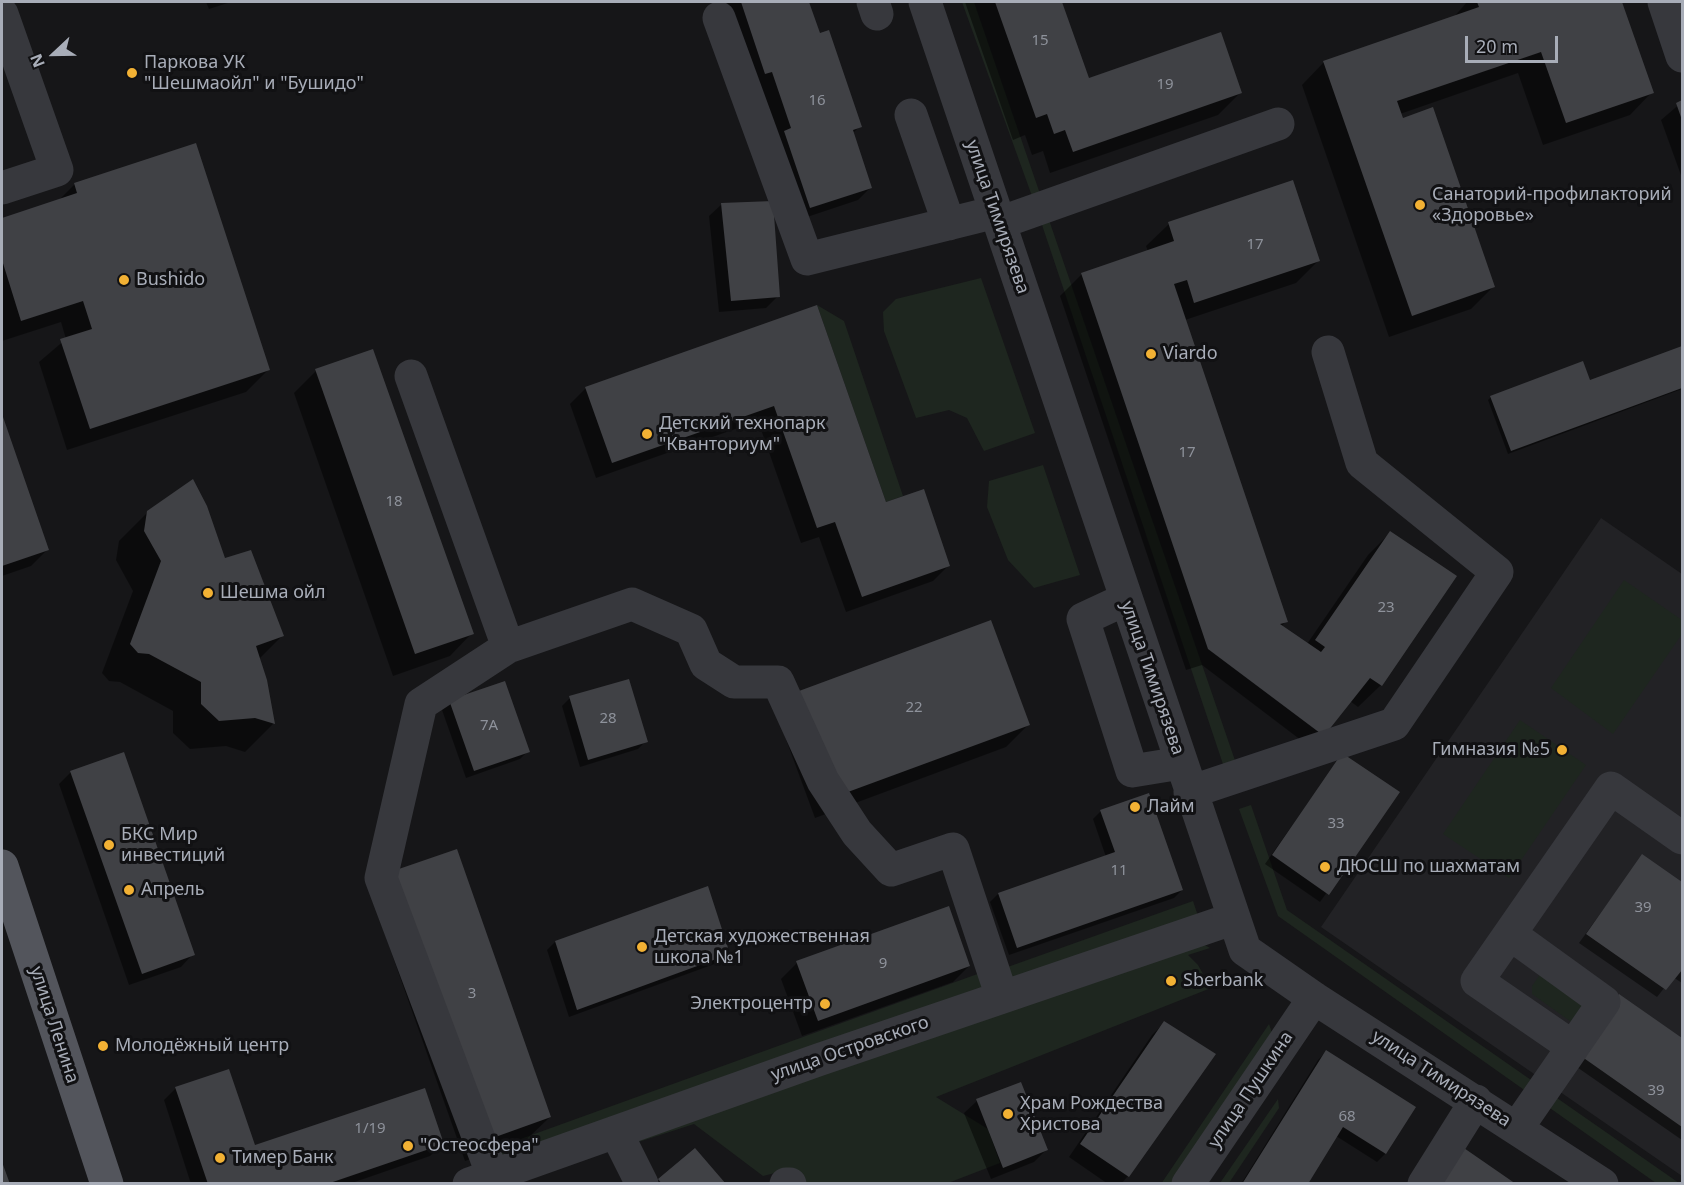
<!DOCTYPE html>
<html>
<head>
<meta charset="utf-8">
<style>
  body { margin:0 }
  #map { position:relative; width:1684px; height:1185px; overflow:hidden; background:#161618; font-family:"Noto Sans",sans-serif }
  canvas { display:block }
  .frame { position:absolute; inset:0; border:3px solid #a8adb8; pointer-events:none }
  .north { position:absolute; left:24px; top:24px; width:60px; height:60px; -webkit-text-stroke:4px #111113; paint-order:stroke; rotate:248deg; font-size:16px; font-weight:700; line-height:24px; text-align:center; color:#a8adb8 }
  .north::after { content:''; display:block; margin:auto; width:21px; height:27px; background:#a8adb8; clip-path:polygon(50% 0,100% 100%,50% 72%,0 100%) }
  .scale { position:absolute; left:1465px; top:36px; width:93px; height:27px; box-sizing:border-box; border:3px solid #a8adb8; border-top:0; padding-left:8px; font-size:18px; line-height:21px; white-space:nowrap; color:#a8adb8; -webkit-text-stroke:4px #111113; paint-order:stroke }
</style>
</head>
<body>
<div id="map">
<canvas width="1684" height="1185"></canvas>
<div class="frame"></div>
<div class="north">N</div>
<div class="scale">20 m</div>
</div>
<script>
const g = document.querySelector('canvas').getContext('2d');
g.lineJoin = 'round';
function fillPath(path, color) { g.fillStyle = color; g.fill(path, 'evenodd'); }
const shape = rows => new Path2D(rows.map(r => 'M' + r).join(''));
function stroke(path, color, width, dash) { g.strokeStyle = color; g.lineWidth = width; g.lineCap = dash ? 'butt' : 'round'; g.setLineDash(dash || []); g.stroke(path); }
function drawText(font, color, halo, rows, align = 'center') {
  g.font = font + ' "Noto Sans",sans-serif'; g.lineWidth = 6; g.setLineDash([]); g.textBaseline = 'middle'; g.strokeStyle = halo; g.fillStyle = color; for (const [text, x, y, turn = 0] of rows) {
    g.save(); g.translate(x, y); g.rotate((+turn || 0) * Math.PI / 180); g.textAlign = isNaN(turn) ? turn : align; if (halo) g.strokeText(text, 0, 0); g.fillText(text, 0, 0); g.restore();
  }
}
fillPath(shape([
  [1601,518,1682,574,1682,1176,1321,927]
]), '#222225');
fillPath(shape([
  [962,2,974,2,1240,775,1228,779,1037,210],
  [981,278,1035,433,984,451,967,418,949,410,916,418,884,331,883,312,896,299],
  [817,305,844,321,903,496,886,502],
  [1043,465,1080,575,1034,588,1008,560,987,507,989,481],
  [1624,580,1682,620,1682,634,1613,734,1551,688],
  [1520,720,1586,765,1509,878,1443,834],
  [1251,805,1287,910,1679,1183,1656,1183,1278,916,1239,809],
  [1193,901,1199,919,1007,984,1002,969],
  [1194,939,1210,948,1188,955,1198,965,1211,988,936,1097,988,1129,1000,1163,948,1183,806,1183,783,1171,763,1176,694,1124,623,1147,616,1132],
  [983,972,989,990,495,1164,490,1150],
  [1548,973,1589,1002,1574,1024,1532,994,1532,986,1539,976],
  [1269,1024,1274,1039,1178,1183,1161,1184],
  [1278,1099,1279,1108,1229,1183,1220,1183]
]), '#1e261f');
fillPath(shape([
  [206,2,231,2,209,9],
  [727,2,808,2,819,35,860,126,852,134,870,188,858,200,798,220],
  [965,2,1061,2,1088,80,1240,93,1218,115,1050,173,1043,151,1032,155,1025,135,1013,140],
  [1467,2,1621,2,1652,92,1630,115,1543,145,1518,73,1400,114,1494,286,1471,309,1389,337,1302,85,1324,62,1453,18],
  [1682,102,1682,178,1661,120],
  [75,184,268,370,246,392,67,450,39,362,66,339,61,322,2,341,2,220,58,201],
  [722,204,778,296,766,308,719,312,709,216],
  [1169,224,1319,260,1296,283,1185,320,1286,621,1281,627,1307,644,1368,555,1390,533,1381,685,1358,707,1350,701,1310,747,1202,665,1186,670,1060,296,1082,274,1148,251,1146,246],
  [816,307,885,504,949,565,933,581,846,612,819,537,801,543,758,421,596,478,570,404,586,388],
  [1682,347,1682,389,1508,454,1488,400,1491,397,1590,382],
  [316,371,472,633,450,656,393,676,294,393],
  [2,417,47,550,31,566,2,576],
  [148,512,224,560,282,636,259,659,266,681,273,724,245,752,226,746,190,749,173,733,173,711,120,682,109,681,102,673,133,591,116,560,119,541],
  [570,698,646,741,638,749,580,767,562,706],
  [450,702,528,751,520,759,466,778,442,710],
  [777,715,1028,725,1006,747,815,818],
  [1342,755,1398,793,1320,902,1265,864],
  [71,772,193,954,181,967,129,985,59,784],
  [1101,811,1182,890,1174,898,1009,955,990,902,998,894,1106,857,1093,819],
  [1642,856,1682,884,1682,983,1673,977,1657,997,1579,943],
  [371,895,550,1117,527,1139,465,1161],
  [555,942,728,954,720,962,569,1017,547,950],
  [797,963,969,966,953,982,802,1036,781,979],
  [1619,996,1682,1040,1682,1140,1571,1063],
  [1164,1023,1128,1176,1121,1184,1108,1184,1069,1157,1152,1035],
  [1326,1052,1385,1154,1377,1162,1336,1136,1306,1184,1241,1184,1318,1060],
  [176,1088,254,1147,443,1144,430,1156,349,1184,191,1184,164,1100],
  [977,1101,1046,1150,1034,1162,991,1179,964,1113]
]), '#0007');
fillPath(shape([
  [741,2,809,2,820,33,829,30,862,127,853,130,872,188,810,208,784,131,791,128,772,72,765,74],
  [995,2,1062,2,1089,78,1221,32,1242,93,1073,152,1065,130,1054,134,1047,114,1036,118],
  [1477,2,1622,2,1654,93,1566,123,1541,52,1397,101,1403,118,1433,107,1495,287,1412,316,1323,61,1479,7],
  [1682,100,1682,120,1676,103],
  [196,143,270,370,90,429,60,339,92,329,83,301,21,321,2,260,2,218,77,193,74,183],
  [1293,180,1320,261,1194,303,1187,280,1174,284,1288,622,1280,624,1321,652,1325,647,1315,640,1390,531,1457,576,1382,686,1370,678,1324,736,1208,649,1081,273,1174,241,1168,222],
  [773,201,780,297,731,301,721,203],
  [817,305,886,502,924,489,950,566,862,597,835,522,817,528,774,406,612,463,585,387],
  [1682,346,1682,388,1511,451,1490,396,1583,361,1590,380],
  [373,349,474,634,415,654,315,369],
  [2,414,49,550,2,566],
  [193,479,207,506,225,558,251,550,284,636,256,646,267,680,275,724,255,718,219,721,201,704,201,682,149,654,138,653,130,644,161,561,144,531,147,511],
  [991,620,1030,725,837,796,799,691],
  [629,679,648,742,588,760,569,696],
  [505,681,530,752,474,771,449,700],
  [124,752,195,955,142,974,70,771],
  [1342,753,1400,792,1329,895,1272,855],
  [1149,793,1183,890,1017,948,998,893,1115,852,1100,810],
  [457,849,551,1117,487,1140,393,871],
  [1642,854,1682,882,1682,970,1666,990,1586,934],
  [708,886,730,954,577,1010,555,941],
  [949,906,970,966,818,1021,796,961],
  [1619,994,1682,1038,1682,1127,1578,1054],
  [1164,1021,1216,1054,1129,1177,1080,1144],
  [1326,1050,1416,1107,1386,1154,1343,1127,1308,1184,1242,1184],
  [229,1069,255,1145,425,1088,444,1144,327,1184,208,1184,175,1087],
  [1021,1082,1048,1150,1003,1168,976,1099],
  [1461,1146,1516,1184,1436,1184],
  [695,1148,726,1184,662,1184,658,1179],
  [2,1162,10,1184,2,1184]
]), '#404145');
stroke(shape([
  [873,2,877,14],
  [925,2,1245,950,1314,998,1602,1184],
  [1664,2,1682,56],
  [2,14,57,170,2,188],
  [719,18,807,259,996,212],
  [911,115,949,224],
  [999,223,1278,124],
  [411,376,508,647],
  [1126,599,1083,619,1132,771,1181,763],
  [1190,792,1394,724,1497,572,1362,463,1328,352],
  [1510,934,1604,1002,1573,1047],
  [1517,1128,1573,1047,1477,981,1611,788,1682,838],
  [616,1132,642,1184],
  [493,1176,381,878,421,704,508,647,632,604,691,630,706,664,734,682,778,682,823,781,857,833,891,870,953,849,1002,997],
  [469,1184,818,1060,1232,919],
  [786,1184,790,1184],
  [1188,1184,1314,998],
  [1424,1184,1476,1101]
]), '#37383d', 33);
stroke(shape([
  [2,866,107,1184]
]), '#53555c', 33);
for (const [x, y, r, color] of [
  [132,73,6,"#f2b134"],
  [1420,205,6,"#f2b134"],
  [124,280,6,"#f2b134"],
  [1151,354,6,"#f2b134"],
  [647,434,6,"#f2b134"],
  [208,593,6,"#f2b134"],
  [1562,750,6,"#f2b134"],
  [1135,807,6,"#f2b134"],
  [109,845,6,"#f2b134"],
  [1325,867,6,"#f2b134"],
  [129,890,6,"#f2b134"],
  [642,947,6,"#f2b134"],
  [1171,981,6,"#f2b134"],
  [825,1004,6,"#f2b134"],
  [103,1046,6,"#f2b134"],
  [1008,1114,6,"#f2b134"],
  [408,1146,6,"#f2b134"],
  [220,1158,6,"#f2b134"]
]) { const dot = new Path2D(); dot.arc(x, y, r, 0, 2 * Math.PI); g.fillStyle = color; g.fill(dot); stroke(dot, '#111113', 2); }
drawText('15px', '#8e929b', null, [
  ["15",1040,41],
  ["19",1165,85],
  ["16",817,101],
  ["17",1255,245],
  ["17",1187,453],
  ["18",394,502],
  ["23",1386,608],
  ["22",914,708],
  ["28",608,719],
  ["7А",489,726],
  ["33",1336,824],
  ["11",1119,871],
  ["39",1643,908],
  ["9",883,964],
  ["3",472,994],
  ["39",1656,1091],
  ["68",1347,1117],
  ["1/19",370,1129]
]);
drawText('18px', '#a8adb8', '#111113', [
  ["Паркова УК",144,63],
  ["\"Шешмаойл\" и \"Бушидо\"",144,84],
  ["Санаторий-профилакторий",1432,195],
  ["«Здоровье»",1432,216],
  ["Bushido",136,280],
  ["Viardo",1163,354],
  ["Детский технопарк",659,424],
  ["\"Кванториум\"",659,445],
  ["Шешма ойл",220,593],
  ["Гимназия №5",1550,750,"right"],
  ["Лайм",1147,807],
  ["БКС Мир",121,835],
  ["инвестиций",121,856],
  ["ДЮСШ по шахматам",1337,867],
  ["Апрель",141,890],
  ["Детская художественная",654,937],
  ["школа №1",654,958],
  ["Sberbank",1183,981],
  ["Электроцентр",813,1004,"right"],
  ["Молодёжный центр",115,1046],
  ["Храм Рождества",1020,1104],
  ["Христова",1020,1125],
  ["\"Остеосфера\"",420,1146],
  ["Тимер Банк",232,1158]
], 'left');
drawText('18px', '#a8adb8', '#111113', [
  ["улица Тимирязева",997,217,71],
  ["улица Тимирязева",1152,678,71],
  ["улица Ленина",54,1025,72],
  ["улица Островского",850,1049,-19],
  ["улица Тимирязева",1441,1079,33],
  ["улица Пушкина",1251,1090,-56]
]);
</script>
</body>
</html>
